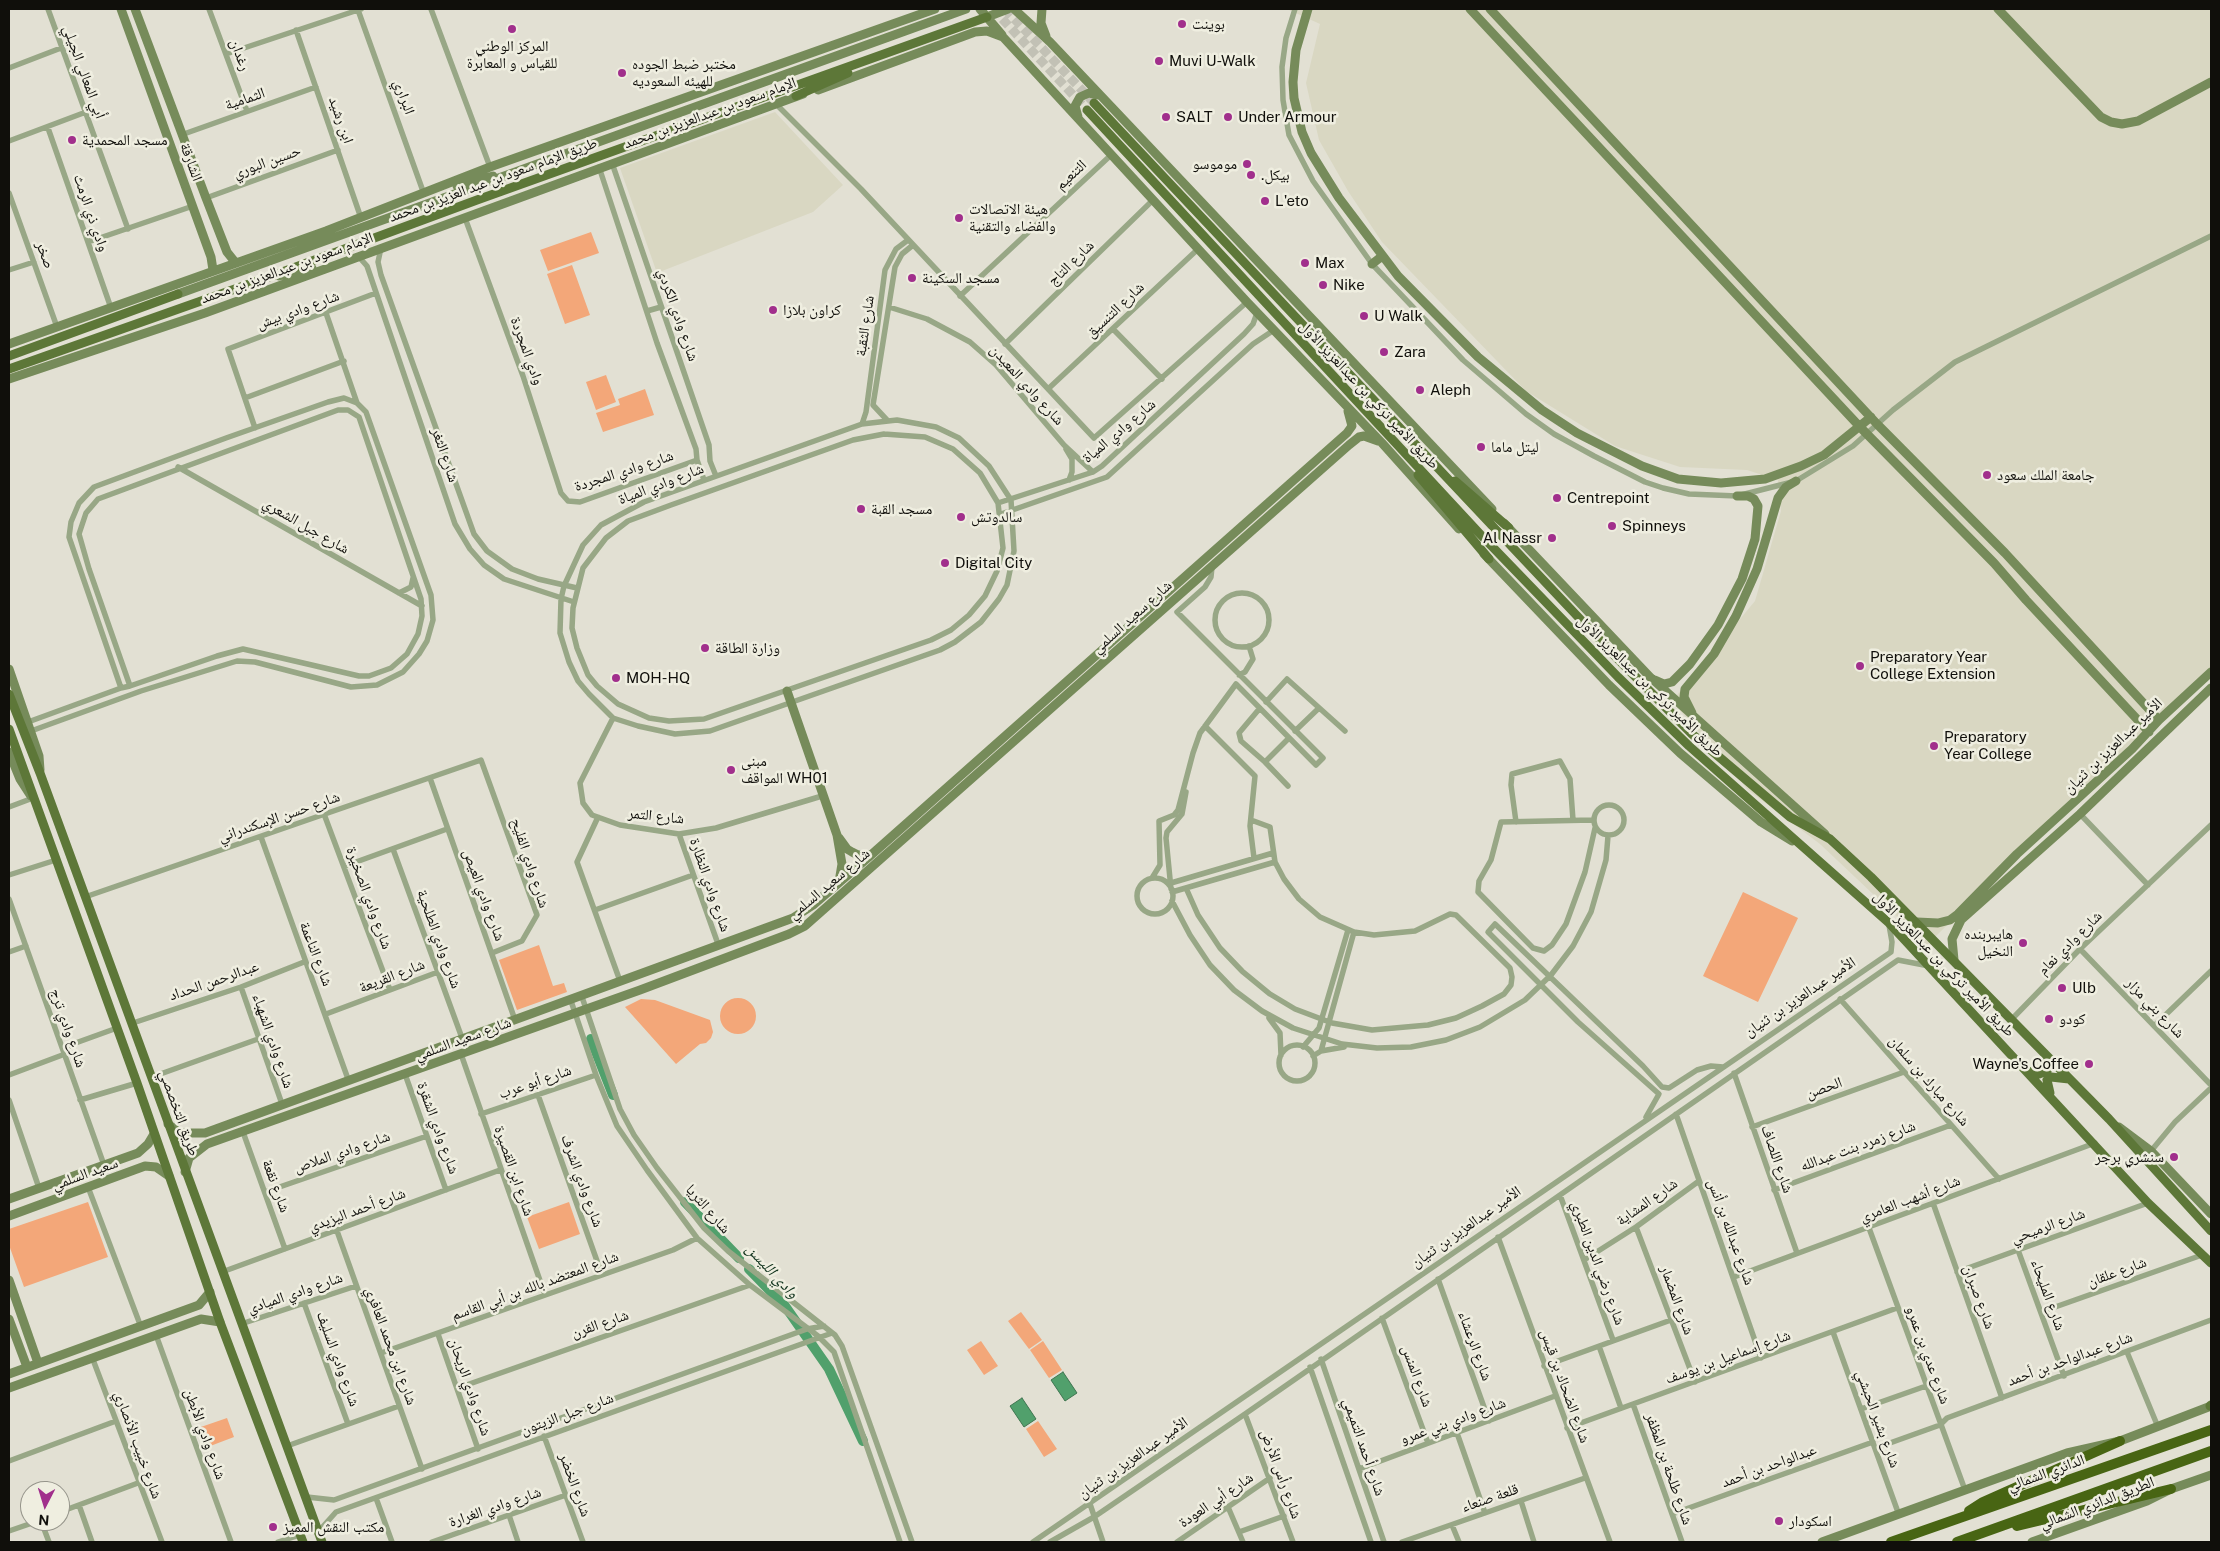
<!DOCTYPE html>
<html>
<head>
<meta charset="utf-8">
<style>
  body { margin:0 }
  #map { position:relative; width:2220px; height:1551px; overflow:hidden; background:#e2e0d3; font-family:"Public Sans",sans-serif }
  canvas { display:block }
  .frame { position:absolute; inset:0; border:10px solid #100f0b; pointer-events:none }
  .north { position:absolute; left:20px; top:1481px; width:50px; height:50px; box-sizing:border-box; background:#efeee0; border:1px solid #96958b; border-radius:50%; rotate:185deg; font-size:14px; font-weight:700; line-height:20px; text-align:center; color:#100f0b }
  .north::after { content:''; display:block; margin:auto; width:18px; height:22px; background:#a12f8c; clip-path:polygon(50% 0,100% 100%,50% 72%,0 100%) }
</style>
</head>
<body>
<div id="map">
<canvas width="2220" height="1551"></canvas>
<div class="frame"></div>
<div class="north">N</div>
</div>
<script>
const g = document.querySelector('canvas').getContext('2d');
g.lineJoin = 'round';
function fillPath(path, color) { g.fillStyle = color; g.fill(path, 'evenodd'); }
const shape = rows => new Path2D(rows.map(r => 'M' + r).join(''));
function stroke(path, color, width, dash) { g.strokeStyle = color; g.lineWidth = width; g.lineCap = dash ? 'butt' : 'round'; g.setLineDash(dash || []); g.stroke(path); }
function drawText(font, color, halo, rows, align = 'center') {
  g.font = font + ' "Public Sans","Noto Naskh Arabic",sans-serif'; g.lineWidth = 5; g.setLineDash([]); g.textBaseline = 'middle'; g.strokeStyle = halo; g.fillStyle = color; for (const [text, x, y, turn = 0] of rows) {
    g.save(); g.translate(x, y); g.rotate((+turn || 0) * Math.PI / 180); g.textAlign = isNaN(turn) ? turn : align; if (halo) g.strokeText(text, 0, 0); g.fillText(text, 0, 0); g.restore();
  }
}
fillPath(shape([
  [1287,9,2211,9,2211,669,2067,806,1927,945,1820,844,1748,790,1672,701,1755,601,1781,511,1778,480,1747,470,1680,467,1615,446,1526,391,1382,242,1348,191,1319,140,1306,83,1320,24],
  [775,112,843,185,813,212,657,273,620,168]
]), '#d9d7c2');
fillPath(shape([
  [591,232,599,253,548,271,540,250],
  [572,265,590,315,565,324,547,274],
  [606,375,616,402,596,410,586,382],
  [645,389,654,415,603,432,596,413,620,405,618,399],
  [1743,892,1798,918,1758,1002,1703,976],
  [539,945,553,986,564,983,567,992,517,1010,499,960],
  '720 1016a18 18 0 1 1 36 0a18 18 0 1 1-36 0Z',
  [641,999,655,1000,710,1020,713,1032,711,1038,706,1043,700,1044,676,1064,625,1007],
  [88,1202,108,1257,24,1287,9,1245,9,1229],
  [569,1202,580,1234,539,1249,527,1217],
  [1021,1312,1042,1340,1029,1349,1008,1321],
  [981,1341,998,1366,984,1375,967,1350],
  [1043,1341,1062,1370,1049,1378,1030,1350],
  [227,1418,234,1437,205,1448,198,1428],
  [1038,1421,1057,1449,1044,1457,1026,1429]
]), '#f3a779');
const water = shape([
  [1063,1372,1077,1393,1065,1401,1051,1380,1063,1372],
  [1022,1398,1036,1419,1024,1427,1010,1406,1022,1398]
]);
fillPath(water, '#51a06c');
stroke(water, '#3e744f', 1);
stroke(shape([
  [591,1039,613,1095],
  [685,1202,739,1258],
  [749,1269,785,1306,829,1369,863,1441]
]), '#51a06c', 10);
stroke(shape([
  [993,9,1087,110],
  [1005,9,1094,103]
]), '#c2c1b5', 9, [9, 4.5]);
stroke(shape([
  [48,9,128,229],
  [209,9,247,111],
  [431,9,490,167],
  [1295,9,1286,38,1282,67,1283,100,1289,135,1313,181,1372,264,1463,360,1526,414,1554,434,1594,456,1645,482,1663,488,1689,494,1737,496,1796,481,1853,446,1893,410,1955,362,2211,236],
  [358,10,424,194],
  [296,30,361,218],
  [226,54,361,9],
  [9,68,61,48],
  [776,104,861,189,1094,438,1247,302],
  [48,128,111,308],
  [181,135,316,87],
  [9,141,86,112],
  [612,163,709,445,710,461,716,476],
  [599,167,657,343,696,449,697,460,704,480],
  [9,193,57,327],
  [206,198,338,150],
  [465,218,523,376,561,493,568,501,580,502,697,460],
  [88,242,193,206],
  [381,248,378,262,381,275,474,534,487,551,512,569,538,579,577,588],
  [358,256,367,266,455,524,470,549,484,565,504,579,574,602],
  [9,270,34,262],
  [960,296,1111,155],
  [889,307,927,319,970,342,996,365,1064,445,1093,472],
  [647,311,661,307],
  [326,313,357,403],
  [1113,329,1162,379],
  [1005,344,1153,200],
  [1048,389,1198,249],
  [245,398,344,361],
  [887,420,873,405,895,267,902,254,913,245],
  [897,420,936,427,959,438,989,466,1011,500,1014,551,1007,585,999,599,981,622,955,642,940,650,710,731,675,734,638,726,613,718,589,694,578,681,569,662,560,633,561,599,564,586,583,545,601,525,644,502,862,424,897,420],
  [862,424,866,412,885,270,896,249,908,240],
  [255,428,228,349,376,293],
  [884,434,925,437,953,449,980,473,998,503,1003,548,997,571,985,596,969,615,951,630,931,640,704,719,669,721,649,718,618,704,597,686,588,675,577,648,572,628,573,608,583,568,606,538,628,521,671,505,853,440,884,434],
  [1066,449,1072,459,1072,472,1069,480],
  [178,467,422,606],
  [998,503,1093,472,1102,466,1244,334,1253,324,1257,313],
  [1001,514,1107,477,1253,344,1274,330],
  '1215 620a27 27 0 1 1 54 0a27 27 0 1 1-54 0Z',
  [399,593,411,587,413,578],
  [1239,675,1245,672,1253,659,1249,646],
  [1266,702,1287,679,1345,731],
  [1260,708,1239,733,1241,741,1265,762],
  [613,718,580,783,583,803,592,815,620,825,679,834,716,828,822,796],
  [28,722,121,688,130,686,217,656,243,649,359,676,369,676,391,668,407,654,418,634,422,616,421,599,359,417,348,410,338,410,98,499,86,513,79,534,89,569,130,686],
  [1205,726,1255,776,1250,826,1254,858],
  [31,731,141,691,237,661,255,662,351,687,377,685,403,672,419,654,427,641,433,620,431,595,366,412,357,403,344,398,328,402,226,438,94,487,79,503,71,522,69,537,121,688],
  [1295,731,1319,708],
  [430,778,515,1020],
  [1288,786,1265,762,1289,738],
  '1594 820a15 15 0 1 1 30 0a15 15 0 1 1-30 0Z',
  [9,807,33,798],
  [324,814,390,990],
  [2080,814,2148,885],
  [598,817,577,862,620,981],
  [1593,820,1501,822,1491,860,1479,881,1478,892,1533,948,1544,951,1552,945,1566,924,1585,872,1595,828],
  [1516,822,1511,785,1512,774,1560,761,1570,779,1573,820],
  [679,834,718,944],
  [261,837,348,1079],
  [393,849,462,1038],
  [345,866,447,829],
  [9,875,56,860],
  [1152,878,1160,865,1159,821,1174,815,1178,810,1193,753,1200,733,1236,684,1316,765,1323,758,1177,612,1205,587,1211,577,1212,567],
  '1137 896a18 18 0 1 1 36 0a18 18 0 1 1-36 0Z',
  [1171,883,1273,853],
  [1186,888,1198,915,1220,948,1242,971,1270,994,1295,1009,1332,1023,1372,1030,1428,1025,1456,1018,1482,1006,1504,994,1511,985,1512,977,1510,968,1456,915,1450,914,1415,931,1374,935,1354,932,1320,917,1299,899,1284,879,1275,862,1270,827,1251,820],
  [1171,889,1166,838,1167,832,1182,814,1186,792],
  [1172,892,1275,862],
  [85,897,481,760,537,915,522,941,492,953],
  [9,899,104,1165],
  [1172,901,1190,935,1210,965,1234,990,1262,1011,1293,1028,1342,1044,1377,1048,1411,1047,1446,1040,1480,1027,1525,1000,1551,975,1573,946,1591,912,1606,860,1608,836],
  [595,910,693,875],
  [2080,949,2211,1085],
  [9,952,26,946],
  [241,987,282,1104],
  [582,997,620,1109,634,1135,657,1168,704,1228,728,1251,835,1335,842,1346,912,1542],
  [1840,999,1999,1179],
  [571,1001,596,1075,617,1126,647,1170,697,1238,750,1285,818,1336,834,1352,900,1542],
  [326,1014,438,972],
  [1269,1018,1280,1033,1281,1055],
  [2011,1020,2080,949,2211,825],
  [133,1023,241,987,304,962],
  [2154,1026,2211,971],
  '1279 1063a18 18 0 1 1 36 0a18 18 0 1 1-36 0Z',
  [1303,1047,1319,1028,1348,930],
  [1321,1051,1354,932],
  [461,1054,545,1295],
  [1313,1056,1321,1051,1344,1047],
  [1734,1073,1797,1253],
  [405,1074,446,1190],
  [9,1075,65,1054,70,1045,117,1028],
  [152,1077,258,1039],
  [538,1095,602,1275],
  [9,1100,39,1188],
  [80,1100,137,1083],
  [481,1114,596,1075],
  [1676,1114,1761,1358],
  [1646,1117,1659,1094,1578,1022,1488,932,1495,924,1643,1066,1662,1087,1669,1088,1697,1070,1711,1066,1723,1067],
  [1752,1127,1904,1072],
  [243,1132,285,1249],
  [2151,1151,2175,1122,2211,1088],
  [88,1187,141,1327],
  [1774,1190,1951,1125],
  [265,1192,427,1136],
  [1560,1195,1613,1340],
  [1933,1203,2002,1398],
  [1636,1227,1695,1382],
  [1869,1228,1965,1490],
  [337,1231,422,1469],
  [1498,1237,1610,1542],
  [2018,1250,2064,1376],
  [1584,1260,1636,1227,1699,1181],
  [222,1272,500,1170],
  [1957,1272,2148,1203],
  [1734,1277,2095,1143],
  [1438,1279,1489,1421],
  [304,1303,348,1424],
  [2041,1312,2202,1255],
  [1382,1318,1428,1443],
  [241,1324,356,1286],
  [1833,1332,1899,1515],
  [438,1334,478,1449],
  [156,1335,231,1542],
  [1599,1346,1621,1408],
  [2127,1352,2158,1427],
  [381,1353,673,1250,697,1238],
  [92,1357,162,1542],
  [1321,1359,1384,1542],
  [1544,1366,1671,1320],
  [1310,1367,1371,1542],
  [458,1388,750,1285],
  [1633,1404,1682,1542],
  [1861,1409,1926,1386],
  [1245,1414,1293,1542],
  [1567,1428,1897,1308],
  [1457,1433,1485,1513],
  [544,1436,583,1542],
  [287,1446,399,1406],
  [1876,1448,1940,1425,1947,1418,2211,1320],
  [9,1461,116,1421],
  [1359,1469,1555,1396],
  [307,1497,334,1500,807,1329,824,1326],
  [376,1498,392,1542],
  [1521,1501,1534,1542],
  [1090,1504,1103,1542],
  [79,1505,92,1542],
  [1228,1507,1243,1542],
  [60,1512,138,1483],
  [1672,1514,1873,1442],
  [509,1515,518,1542],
  [41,1521,49,1542],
  [1452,1525,1459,1542],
  [9,1531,38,1521],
  [319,1531,336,1512,832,1333],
  [1239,1532,1284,1516],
  [278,1542,300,1535],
  [432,1542,566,1495],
  [1033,1542,1891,952,1892,942,1889,925],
  [1050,1542,1094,1517,1245,1414,1898,960,1929,966],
  [1177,1542,1270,1478],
  [1402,1542,1585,1478]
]), '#98a786', 5.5);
stroke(shape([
  [121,9,211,257,213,270],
  [135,9,206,198,227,252,235,262],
  [980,9,1002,35],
  [1014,9,1050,42,1492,509],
  [1042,9,1041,23,1046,36],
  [1308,9,1296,50,1293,82,1294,98,1302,132,1311,153,1339,198,1398,276,1478,357,1542,410,1577,433,1642,466,1678,479,1721,483,1765,479,1801,466,1824,455,1871,417],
  [1470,9,1860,427,1994,563,2026,600,2149,732],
  [1490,9,1877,424,2005,553,2159,720],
  [1998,9,2101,117,2111,122,2122,124,2138,121,2211,82],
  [987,17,1008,9],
  [818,90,975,32,987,31,1003,37,1247,302,1382,443,1459,529],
  [1078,117,1075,106,1080,97,1089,93,1099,95],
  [457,186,493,176],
  [1372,264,1381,257],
  [279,276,312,268],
  [178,294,966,9],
  [9,344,326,231,490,167,935,9],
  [9,379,205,313,803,94],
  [1504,523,1650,677,1825,834],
  [1484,554,1609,685,1680,753,1761,822,1792,841],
  [9,669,39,756,40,770],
  [1655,680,1664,684,1672,682,1690,664,1718,625,1742,579,1755,539,1758,506,1754,499,1748,496,1737,496],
  [787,691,837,835,842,864,839,882],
  [1692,713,1684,697,1685,689,1714,654,1736,616,1757,569,1778,498,1786,487,1796,481],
  [9,752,20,779,31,796],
  [839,838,847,849,852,852,858,855,871,855],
  [1917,922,1938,923,1950,920,1958,914,2017,854,2132,749,2159,720,2211,672],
  [1954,960,1952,939,1961,920,2080,814,2211,688],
  [168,1124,180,1133,205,1133,793,918,813,905,871,855,1347,433,1352,426,1348,411],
  [2119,1127,2151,1151,2211,1214],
  [185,1172,189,1158,207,1144,640,990,789,934,805,926,1349,445,1359,437,1364,436,1378,441],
  [9,1199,138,1153,148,1144,154,1134],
  [9,1216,145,1166,156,1167,169,1176],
  [9,1280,38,1363],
  [9,1319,27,1367],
  [9,1374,199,1305,210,1292],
  [9,1388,201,1319,220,1322],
  [1822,1542,2067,1453,2120,1441,2211,1406],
  [2032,1542,2147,1501,2171,1489,2211,1475]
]), '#768b5a', 9);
stroke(shape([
  [796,96,848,73],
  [1094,103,1613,654,1692,734,1790,817,1830,839,1871,877,2109,1119,2211,1231],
  [1087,110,1480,534,1618,677,1689,746,1889,923,2148,1203,2211,1263],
  [9,356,178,294],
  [9,369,266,278,477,200,987,17],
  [1418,475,1489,559],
  [1455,481,1509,528],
  [9,694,40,773,322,1542],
  [9,729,137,1083,220,1322,303,1542],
  [2028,1071,2039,1074,2047,1071,2049,1066,2046,1055],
  [2050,1093,2047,1080,2051,1077,2069,1079],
  [2210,1406,2211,1405]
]), '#5d7738', 9);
stroke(shape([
  [1969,1511,1983,1502,2120,1441],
  [2017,1526,2171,1489],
  [1891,1542,2211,1430],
  [1957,1542,2211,1451]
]), '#486513', 10);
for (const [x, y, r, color] of [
  [1182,24,5,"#a12f8c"],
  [512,29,5,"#a12f8c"],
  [1159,61,5,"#a12f8c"],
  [622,73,5,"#a12f8c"],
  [1166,117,5,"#a12f8c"],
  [1228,117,5,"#a12f8c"],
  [72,140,5,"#a12f8c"],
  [1247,164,5,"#a12f8c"],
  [1251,175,5,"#a12f8c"],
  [1265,201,5,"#a12f8c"],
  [959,218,5,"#a12f8c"],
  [1305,263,5,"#a12f8c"],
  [912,278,5,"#a12f8c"],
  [1323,285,5,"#a12f8c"],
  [773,310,5,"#a12f8c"],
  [1364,316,5,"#a12f8c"],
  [1384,352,5,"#a12f8c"],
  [1420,390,5,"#a12f8c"],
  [1481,447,5,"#a12f8c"],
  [1987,475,5,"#a12f8c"],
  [1557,498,5,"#a12f8c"],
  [861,509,5,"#a12f8c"],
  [961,517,5,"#a12f8c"],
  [1612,526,5,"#a12f8c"],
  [1552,538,5,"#a12f8c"],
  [945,563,5,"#a12f8c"],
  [705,648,5,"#a12f8c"],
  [1860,666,5,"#a12f8c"],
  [616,678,5,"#a12f8c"],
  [1934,746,5,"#a12f8c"],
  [731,770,5,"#a12f8c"],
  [2023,943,5,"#a12f8c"],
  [2062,988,5,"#a12f8c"],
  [2049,1019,5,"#a12f8c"],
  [2089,1064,5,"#a12f8c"],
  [2174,1157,5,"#a12f8c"],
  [1779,1521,5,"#a12f8c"],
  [273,1527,5,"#a12f8c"]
]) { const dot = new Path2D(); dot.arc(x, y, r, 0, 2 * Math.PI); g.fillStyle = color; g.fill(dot); stroke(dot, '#efeee0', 2); }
drawText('15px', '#100f0b', '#efeee0', [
  ["بوينت",1192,24],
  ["المركز الوطني",512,46,"center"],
  ["للقياس و المعابرة",512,63,"center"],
  ["Muvi U-Walk",1169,61],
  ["مختبر ضبط الجوده",632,64],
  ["للهيئه السعوديه",632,81],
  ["SALT",1176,117],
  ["Under Armour",1238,117],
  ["مسجد المحمدية",82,140],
  ["موموسو",1237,164,"right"],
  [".بيكل",1261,175],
  ["L'eto",1275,201],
  ["هيئة الاتصالات",969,209],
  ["والفضاء والتقنية",969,226],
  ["Max",1315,263],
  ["مسجد السكينة",922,278],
  ["Nike",1333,285],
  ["كراون بلازا",783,310],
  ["U Walk",1374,316],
  ["Zara",1394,352],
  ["Aleph",1430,390],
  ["ليتل ماما",1491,447],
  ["جامعة الملك سعود",1997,475],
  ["Centrepoint",1567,498],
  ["مسجد القبة",871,509],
  ["سالدوتش",971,517],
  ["Spinneys",1622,526],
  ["Al Nassr",1542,538,"right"],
  ["Digital City",955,563],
  ["وزارة الطاقة",715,648],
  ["Preparatory Year",1870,657],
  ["College Extension",1870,674],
  ["MOH-HQ",626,678],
  ["Preparatory",1944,737],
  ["Year College",1944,754],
  ["مبنى",741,761],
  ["المواقف WH01",741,778],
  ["هايبربنده",2013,934,"right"],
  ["النخيل",2013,951,"right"],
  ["Ulb",2072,988],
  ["كودو",2059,1019],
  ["Wayne's Coffee",2079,1064,"right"],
  ["سنشري برجر",2164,1157,"right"],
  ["اسكودار",1789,1521],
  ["مكتب النقش المميز",283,1527]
], 'left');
drawText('15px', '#100f0b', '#efeee0', [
  ["رغدان",240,55,70],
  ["أبي المعالي الجيلي",84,72,70],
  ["البراري",404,97,70],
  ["الثمامية",245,99,-19],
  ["الإمام سعود بن عبدالعزيز بن محمد",710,113,-20],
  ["ابن رشيد",341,120,71],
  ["الشارقة",191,162,70],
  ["حسين البوري",267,162,-20],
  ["التنعيم",1071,175,-43],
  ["طريق الإمام سعود بن عبد العزيز بن محمد",493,180,-20],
  ["وادي ذي الرمث",91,213,71],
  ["صخر",45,255,70],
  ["شارع التاج",1071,263,-44],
  ["الإمام سعود بن عبدالعزيز بن محمد",287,268,-20],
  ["شارع وادي بيش",298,310,-20],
  ["شارع التنسيق",1115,310,-43],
  ["شارع وادي الكردي",678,315,71],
  ["شارع الثقبة",865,326,-82],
  ["وادي المجردة",527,351,70],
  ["شارع وادي المعيدن",1027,385,48],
  ["طريق الأمير تركي بن عبدالعزيز الأول",1369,395,47],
  ["شارع وادي المياة",1119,431,-40],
  ["شارع الثغر",445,455,71],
  ["شارع وادي المجردة",624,471,-18],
  ["شارع وادي المياة",661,484,-21],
  ["شارع جبل الشعري",306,526,30],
  ["شارع سعيد السلمي",1132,617,-42],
  ["طريق الأمير تركي بن عبدالعزيز الأول",1650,686,44],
  ["الأمير عبدالعزيز بن ثنيان",2113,746,-44],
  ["شارع التمر",656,816,6],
  ["شارع حسن الإسكندراني",279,817,-19],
  ["شارع وادي الفليح",530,863,72],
  ["شارع سعيد السلمي",829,884,-40],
  ["شارع وادي النظارة",710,885,71],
  ["شارع وادي العيص",484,895,70],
  ["شارع وادي الصخيرة",369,898,70],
  ["شارع وادي الطلحية",439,939,70],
  ["شارع وادي نعام",2070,943,-45],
  ["شارع الناعمة",316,954,69],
  ["طريق الأمير تركي بن عبدالعزيز الأول",1944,964,46],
  ["شارع القريعة",392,976,-21],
  ["عبدالرحمن الحداد",214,981,-19],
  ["الأمير عبدالعزيز بن ثنيان",1800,997,-34],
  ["شارع بني مزار",2155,1008,46],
  ["شارع وادي ترج",68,1028,71],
  ["شارع سعيد السلمي",463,1039,-20],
  ["شارع وادي الشهباء",273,1041,71],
  ["شارع مبارك بن سلمان",1929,1081,49],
  ["شارع أبو عرب",535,1082,-19],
  ["الحصن",1824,1088,-20],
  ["طريق التخصصي",179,1113,70],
  ["شارع وادي الشقرة",438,1128,70],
  ["شارع زمرد بنت عبدالله",1858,1146,-20],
  ["شارع وادي الملاص",342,1152,-19],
  ["شارع اللصاف",1777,1159,71],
  ["شارع ابن القصيرة",514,1171,71],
  ["سعيد السلمي",85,1174,-20],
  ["شارع وادي الشرف",582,1181,70],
  ["شارع نقعة",276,1186,70],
  ["شارع أشهب العامري",1910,1199,-21],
  ["شارع المشاية",1647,1202,-35],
  ["شارع الثريا",708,1209,49],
  ["شارع أحمد اليزيدي",357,1210,-20],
  ["شارع الرميحي",2048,1226,-20],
  ["الأمير عبدالعزيز بن ثنيان",1466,1227,-35],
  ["شارع عبدالله بن أنس",1731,1232,70],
  ["شارع رضي الدين الطبري",1598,1263,70],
  ["شارع علقان",2117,1272,-20],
  ["شارع المعتضد بالله بن أبي القاسم",535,1286,-20],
  ["شارع وادي الميادي",295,1293,-19],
  ["شارع المليحاء",2048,1295,70],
  ["شارع صبران",1979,1297,70],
  ["شارع المضمار",1677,1300,70],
  ["شارع القرن",600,1324,-19],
  ["شارع ابن محمد العافري",391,1346,70],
  ["شارع الرعشاء",1475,1346,70],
  ["شارع عدي بن عمرو",1928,1355,70],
  ["شارع إسماعيل بن يوسف",1728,1357,-20],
  ["شارع وادي السليف",338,1359,70],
  ["شارع عبدالواحد بن أحمد",2070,1359,-20],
  ["شارع المنس",1417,1376,70],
  ["شارع الضحاك بن قيس",1565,1386,70],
  ["شارع وادي الريحان",470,1387,71],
  ["شارع جبل الزيتون",567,1414,-20],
  ["شارع بشير الحبشي",1878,1419,70],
  ["شارع وادي بني عمرو",1453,1421,-20],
  ["شارع وادي الأبطن",205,1434,70],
  ["شارع خبيب الأنصاري",138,1445,70],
  ["شارع أحمد التميمي",1364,1447,71],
  ["الأمير عبدالعزيز بن ثنيان",1133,1458,-35],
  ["عبدالواحد بن أحمد",1769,1466,-20],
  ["شارع طلحة بن المظفر",1669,1469,71],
  ["الدائري الشمالي",2046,1473,-20],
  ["شارع رأس الأرض",1281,1474,70],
  ["شارع الخضر",575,1485,70],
  ["قلعة صنعاء",1490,1498,-19],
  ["شارع أبي العودة",1216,1500,-34],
  ["الطريق الدائري الشمالي",2097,1503,-21],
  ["شارع وادي الغرارة",495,1507,-19]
]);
drawText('italic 16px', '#12341e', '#efeee0', [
  ["وادي الليسن",772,1271,47]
]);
</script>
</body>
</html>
